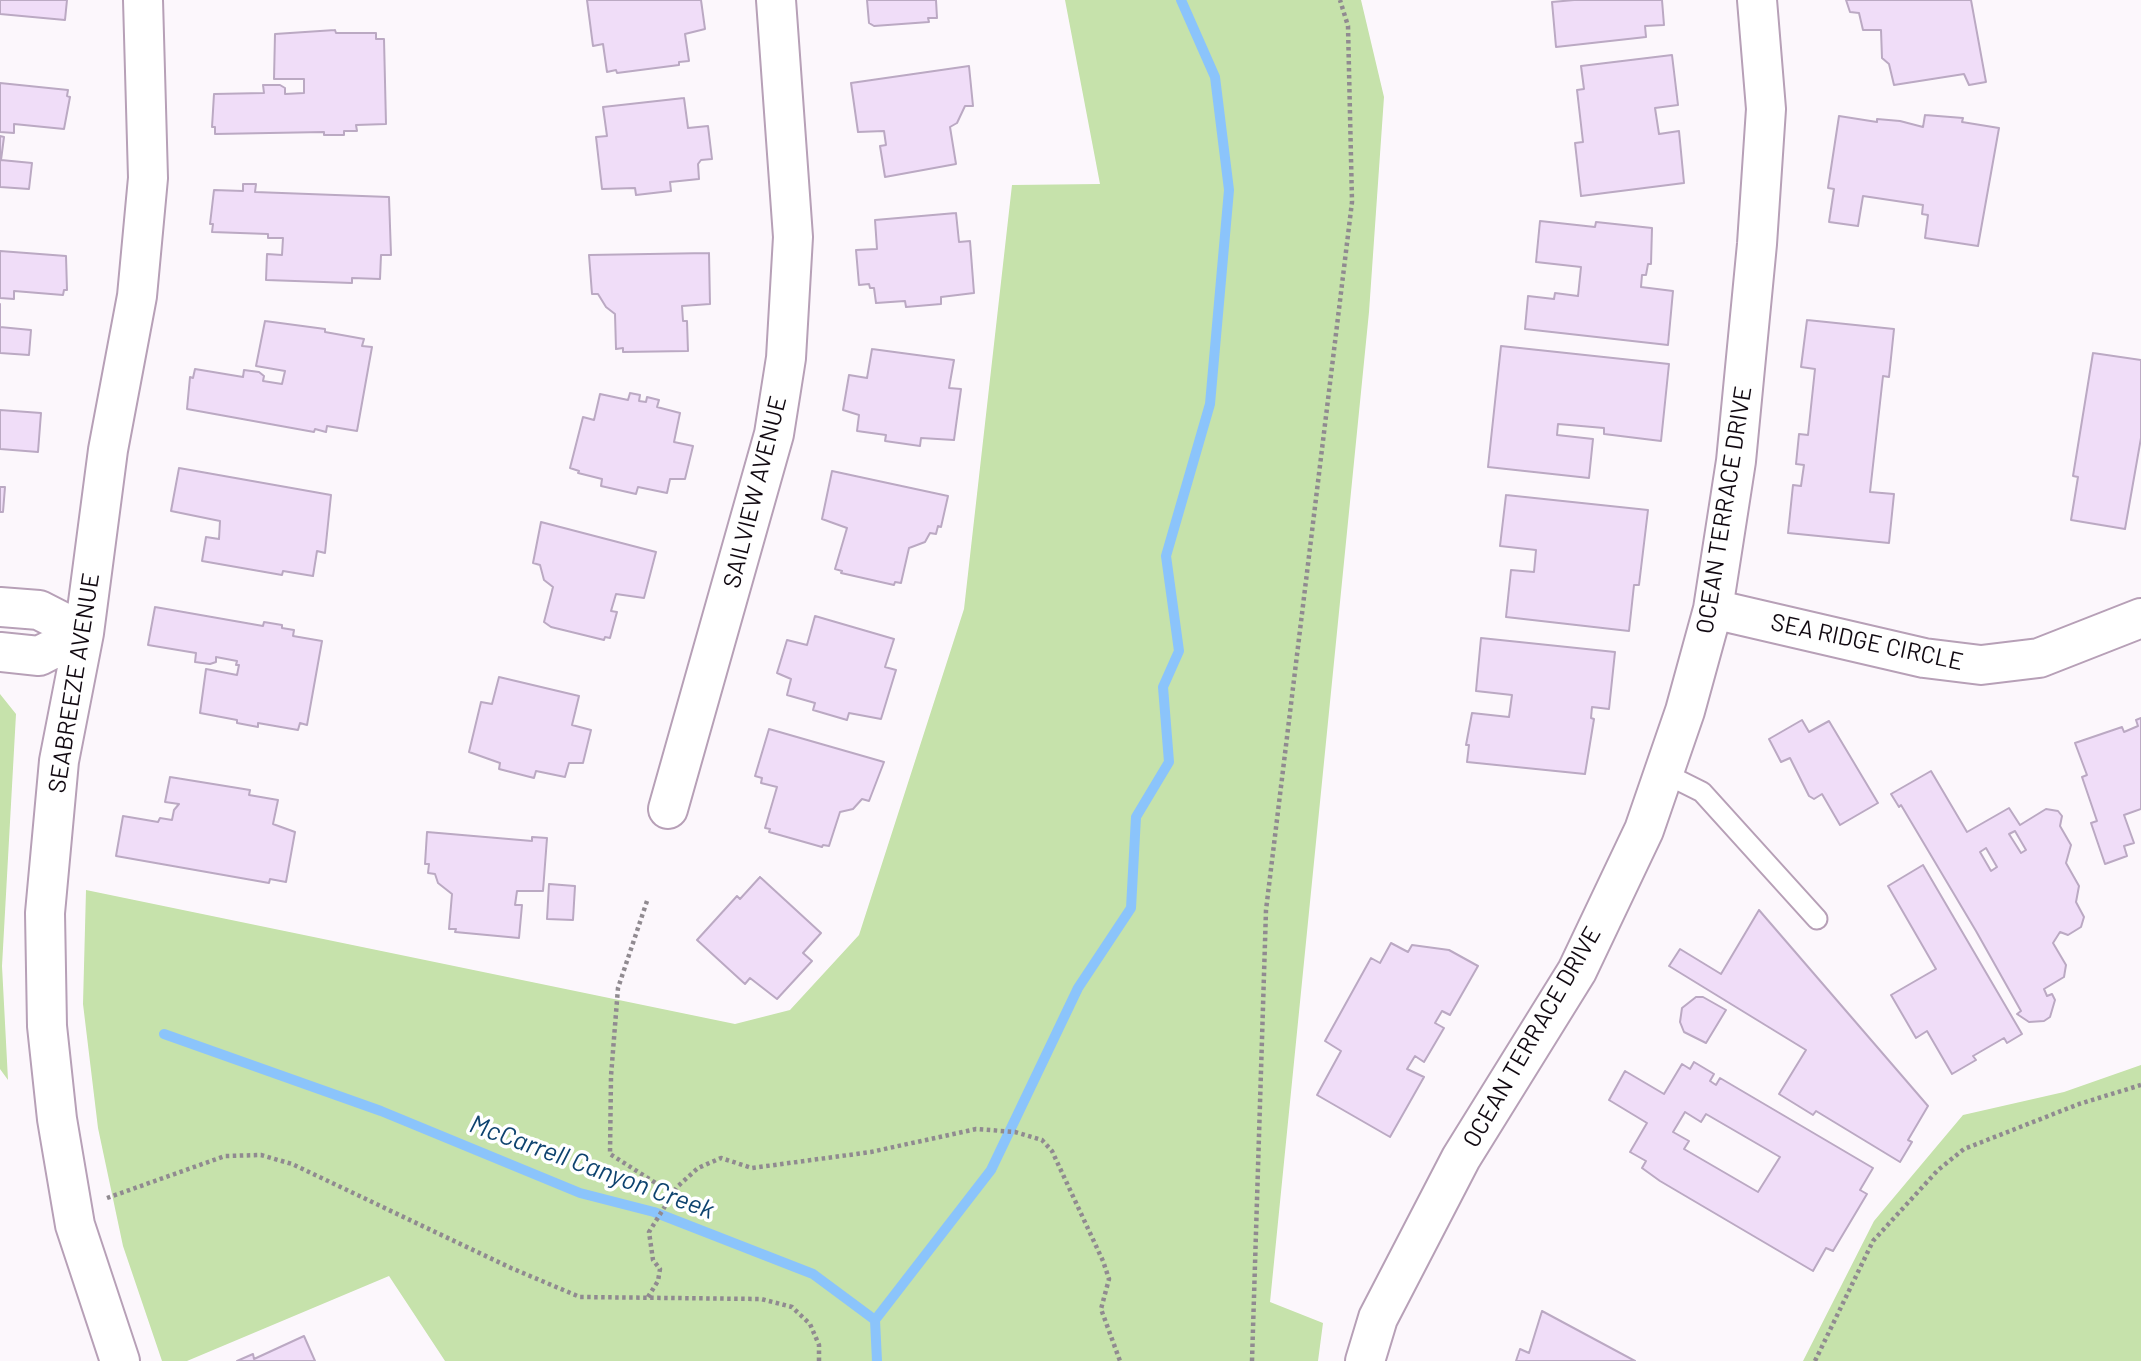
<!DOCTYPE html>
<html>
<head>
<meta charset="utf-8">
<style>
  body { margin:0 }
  canvas { display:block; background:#fcf7fc }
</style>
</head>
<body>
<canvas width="2141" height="1361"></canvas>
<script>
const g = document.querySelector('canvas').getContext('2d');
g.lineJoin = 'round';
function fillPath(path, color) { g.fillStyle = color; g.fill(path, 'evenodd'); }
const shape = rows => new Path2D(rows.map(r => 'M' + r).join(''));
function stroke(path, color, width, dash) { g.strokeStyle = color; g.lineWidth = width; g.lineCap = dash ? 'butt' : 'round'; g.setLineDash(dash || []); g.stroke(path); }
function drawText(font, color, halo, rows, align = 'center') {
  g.font = font + ' Barlow,sans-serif'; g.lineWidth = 7; g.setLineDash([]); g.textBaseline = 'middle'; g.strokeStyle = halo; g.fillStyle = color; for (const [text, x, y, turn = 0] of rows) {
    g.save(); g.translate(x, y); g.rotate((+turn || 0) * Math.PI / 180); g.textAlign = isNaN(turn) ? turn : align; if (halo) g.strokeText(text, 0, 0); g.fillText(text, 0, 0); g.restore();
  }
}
fillPath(shape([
  [1065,0,1361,0,1384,97,1369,312,1270,1302,1323,1323,1318,1361,445,1361,389,1276,187,1361,162,1361,123,1246,98,1128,83,1004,86,890,735,1024,790,1010,859,935,964,609,1012,185,1100,184],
  [0,694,16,714,2,966,8,1080,0,1069],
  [2141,1065,2141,1361,1803,1361,1874,1221,1963,1115,2064,1092]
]), '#c6e2ab');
stroke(shape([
  [164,1034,381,1111,580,1193,654,1212,813,1274,875,1320,877,1361],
  [875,1320,991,1170,1078,988,1131,908,1136,817,1169,762,1163,687,1179,651,1166,556,1210,404,1229,190,1215,77,1181,0]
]), '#8bc4fb', 10);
const building = shape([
  [0,0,67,0,65,20,0,14,0,0],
  [587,0,701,0,705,29,685,34,689,61,679,62,679,65,617,73,616,70,607,72,603,44,593,46,587,0],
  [867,0,936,0,937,18,928,18,929,22,874,26,869,23,867,0],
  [1574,0,1662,0,1664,25,1645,26,1646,37,1556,47,1552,2,1574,0],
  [1846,0,1971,0,1986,82,1969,85,1964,74,1894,85,1889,64,1882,58,1881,30,1863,30,1859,13,1850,12,1846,0],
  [335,30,336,33,376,33,376,39,384,39,386,124,356,125,357,131,344,131,344,135,324,135,324,132,215,134,215,127,212,127,214,94,264,93,263,85,280,85,285,88,285,94,304,93,304,79,274,79,275,34,335,30],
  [1672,55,1678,105,1655,108,1659,134,1679,131,1684,183,1581,196,1575,143,1583,142,1577,90,1584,89,1581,66,1672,55],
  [969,66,973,106,965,106,957,123,950,127,956,164,885,177,880,146,886,145,884,131,858,132,851,83,969,66],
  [0,83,68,90,67,96,70,97,64,129,14,124,14,133,0,132,0,83],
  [684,98,688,128,708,126,712,159,701,160,698,164,699,179,670,182,671,191,636,195,635,188,602,189,596,137,607,136,603,107,684,98],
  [1925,115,1963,118,1962,122,1999,128,1978,246,1925,238,1928,215,1922,214,1923,205,1863,196,1858,226,1829,222,1834,189,1828,188,1839,116,1877,122,1877,119,1900,121,1923,127,1925,115],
  [0,136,4,137,1,160,32,163,29,189,0,187,0,136],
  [243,184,256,184,255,192,389,197,391,255,381,255,380,279,352,278,352,283,266,280,267,254,282,255,283,238,268,238,268,234,212,232,213,224,210,224,214,190,243,191,243,184],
  [956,213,959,242,970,241,974,293,941,297,941,304,906,307,905,301,876,303,874,288,870,288,869,284,859,285,856,250,877,249,875,220,956,213],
  [1540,221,1595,227,1596,222,1652,228,1651,264,1648,264,1646,275,1642,275,1641,287,1673,291,1668,345,1525,329,1528,296,1554,299,1555,293,1578,296,1581,267,1536,262,1540,221],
  [0,251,66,256,67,290,64,290,63,295,14,291,14,299,0,298,0,251],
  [709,253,710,304,682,306,683,321,687,321,688,351,623,352,623,348,616,349,615,314,606,307,598,294,592,294,589,255,709,253],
  [0,304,0,327,31,330,29,355,0,353,0,304],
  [1807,320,1894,329,1889,377,1883,376,1870,492,1894,494,1889,543,1788,533,1793,485,1801,486,1804,465,1796,464,1799,434,1808,435,1815,369,1801,367,1807,320],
  [265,321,325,329,325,332,364,339,362,346,372,347,357,431,327,426,326,432,315,429,314,432,187,409,190,377,193,378,195,369,243,377,244,370,259,372,264,376,263,381,282,384,285,371,256,366,265,321],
  [1501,346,1669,364,1661,441,1604,434,1604,428,1558,424,1557,435,1593,439,1589,478,1488,467,1501,346],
  [872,349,954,360,949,388,961,389,954,440,921,438,920,446,885,441,886,435,857,431,859,415,843,410,849,375,867,378,872,349],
  [2093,353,2141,360,2141,438,2125,529,2071,520,2078,477,2073,476,2093,353],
  [630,393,640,395,639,401,646,402,647,397,659,400,657,407,680,413,674,442,693,446,685,479,670,479,667,493,638,487,636,494,601,486,602,479,578,473,579,471,570,468,583,417,594,420,600,394,628,400,630,393],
  [0,410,41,413,38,452,0,449,0,410],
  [179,468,331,495,325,553,317,551,313,576,283,571,282,575,202,561,206,537,219,539,220,521,171,511,179,468],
  [832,471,948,496,941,527,938,526,936,534,930,533,925,542,909,548,901,583,895,582,894,585,841,573,842,571,835,569,847,528,822,519,832,471],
  [0,487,5,487,3,512,0,512,0,487],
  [1506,495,1648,510,1639,585,1634,585,1629,631,1506,617,1511,570,1534,572,1536,550,1500,546,1506,495],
  [541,522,656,552,644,598,616,594,611,611,617,612,610,638,605,637,604,640,551,627,544,622,553,587,544,580,540,565,533,563,541,522],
  [155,607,263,626,264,622,282,625,282,628,294,630,293,636,322,641,307,725,300,723,298,730,258,723,258,727,237,723,237,720,200,713,206,669,237,675,239,665,236,665,237,661,216,657,216,662,210,664,195,662,196,653,148,645,155,607],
  [815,616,894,639,885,667,896,670,881,719,849,713,847,720,813,710,815,703,787,695,791,679,777,673,787,640,807,645,815,616],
  [1481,638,1615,652,1609,709,1592,707,1591,718,1594,719,1585,774,1467,762,1469,745,1466,745,1472,713,1509,717,1512,695,1476,691,1481,638],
  [499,677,579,696,572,725,591,730,583,763,569,763,565,777,536,771,534,778,499,769,500,763,469,752,481,702,492,704,499,677],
  [2141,718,2141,809,2124,815,2134,843,2124,846,2127,856,2105,864,2091,823,2097,821,2082,777,2087,775,2075,743,2122,727,2124,732,2138,726,2136,720,2141,718],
  [1802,720,1809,732,1829,721,1878,803,1840,825,1822,794,1814,799,1809,796,1790,758,1781,762,1769,739,1802,720],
  [769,729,884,762,869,801,862,799,853,809,840,812,829,846,823,845,822,847,769,832,770,829,765,828,777,787,761,783,762,778,755,776,769,729],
  [1931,771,1967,832,2009,808,2020,825,2046,809,2058,811,2062,816,2060,826,2071,845,2066,863,2079,886,2076,902,2084,917,2081,927,2068,935,2060,932,2053,943,2066,965,2064,977,2044,989,2047,996,2052,994,2055,1000,2050,1017,2044,1021,2029,1022,2017,1014,2021,1011,1976,931,1901,805,1899,807,1891,794,1931,771],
  [2015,831,2026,850,2021,853,2009,834,2015,831],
  [1986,848,1997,867,1991,871,1980,852,1986,848],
  [170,777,250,790,249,795,278,800,273,824,295,832,286,882,270,879,269,883,116,856,123,816,158,822,160,818,172,820,174,810,179,804,165,802,170,777],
  [427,832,532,841,532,837,547,838,543,891,517,891,515,905,522,905,519,938,455,932,456,929,449,929,452,894,438,883,435,874,428,873,429,864,425,864,427,832],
  [1923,865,2022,1034,2007,1043,2004,1038,1973,1056,1976,1060,1952,1074,1927,1031,1916,1038,1891,995,1936,969,1888,886,1923,865],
  [760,877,821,933,803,953,812,961,777,999,750,978,745,984,697,940,737,896,740,899,760,877],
  [549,884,575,886,573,920,547,919,549,884],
  [1759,910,1928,1106,1908,1140,1912,1142,1900,1162,1816,1111,1813,1115,1779,1094,1806,1050,1669,966,1680,949,1721,974,1759,910],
  [1391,943,1408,952,1412,945,1449,950,1478,966,1450,1015,1442,1011,1435,1023,1444,1028,1424,1062,1415,1056,1407,1069,1424,1077,1390,1137,1317,1095,1341,1051,1325,1041,1371,958,1380,963,1391,943],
  [1696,997,1703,997,1726,1010,1706,1043,1684,1032,1680,1022,1682,1008,1696,997],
  [1694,1062,1714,1074,1710,1081,1716,1085,1720,1078,1873,1168,1860,1190,1867,1194,1833,1251,1826,1248,1813,1271,1660,1181,1642,1168,1646,1161,1630,1152,1647,1123,1609,1100,1625,1071,1664,1094,1682,1064,1690,1069,1694,1062],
  [1685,1112,1701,1122,1706,1114,1780,1157,1758,1192,1684,1149,1689,1141,1673,1132,1685,1112],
  [1542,1311,1635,1361,1516,1361,1520,1349,1529,1353,1542,1311],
  [304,1336,315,1361,237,1361,253,1354,254,1359,304,1336]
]);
fillPath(building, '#f0ddf8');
stroke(building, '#bba9c3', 2);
const service = shape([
  [1664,773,1702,792,1817,919]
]);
const minor = shape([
  [0,607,39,610,84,633],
  [1713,609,1924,658,1981,665,2039,658,2141,618],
  [0,652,39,656,84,633],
  [668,809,774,434,786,358,793,237,776,0],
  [120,1361,75,1225,57,1119,47,1026,45,913,59,761,84,633,108,450,137,296,148,178,143,0],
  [1365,1361,1378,1318,1461,1158,1577,971,1644,830,1685,711,1713,609,1736,461,1757,244,1766,109,1757,0]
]);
stroke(service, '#b7a0b7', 23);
stroke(minor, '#b7a0b7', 42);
stroke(shape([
  [647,901,618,988,611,1076,610,1154,673,1194],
  [107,1198,225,1156,261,1155,292,1164,511,1268,580,1297,761,1299,792,1307,810,1324,819,1345,819,1361],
  [648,1297,658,1281,660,1269,653,1260,649,1232,677,1187,698,1168,721,1158,752,1168,871,1152,976,1129,1015,1132,1042,1140,1052,1151,1103,1261,1109,1279,1101,1309,1120,1361],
  [1252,1361,1266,910,1352,202,1348,26,1340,0],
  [1815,1361,1873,1241,1938,1170,1964,1149,2079,1104,2141,1085]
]), '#908a90', 4.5, [3.5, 3.5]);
stroke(service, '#fff', 19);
stroke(minor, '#fff', 38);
drawText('24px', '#110911', '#fff', [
  ["SAILVIEW AVENUE",755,492,-76],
  ["OCEAN TERRACE DRIVE",1724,510,-81],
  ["SEA RIDGE CIRCLE",1867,642,12],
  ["SEABREEZE AVENUE",74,683,-81],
  ["OCEAN TERRACE DRIVE",1532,1037,-60]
]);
drawText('italic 26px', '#0e436f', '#fff', [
  ["McCarrell Canyon Creek",592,1167,20]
]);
</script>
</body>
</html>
